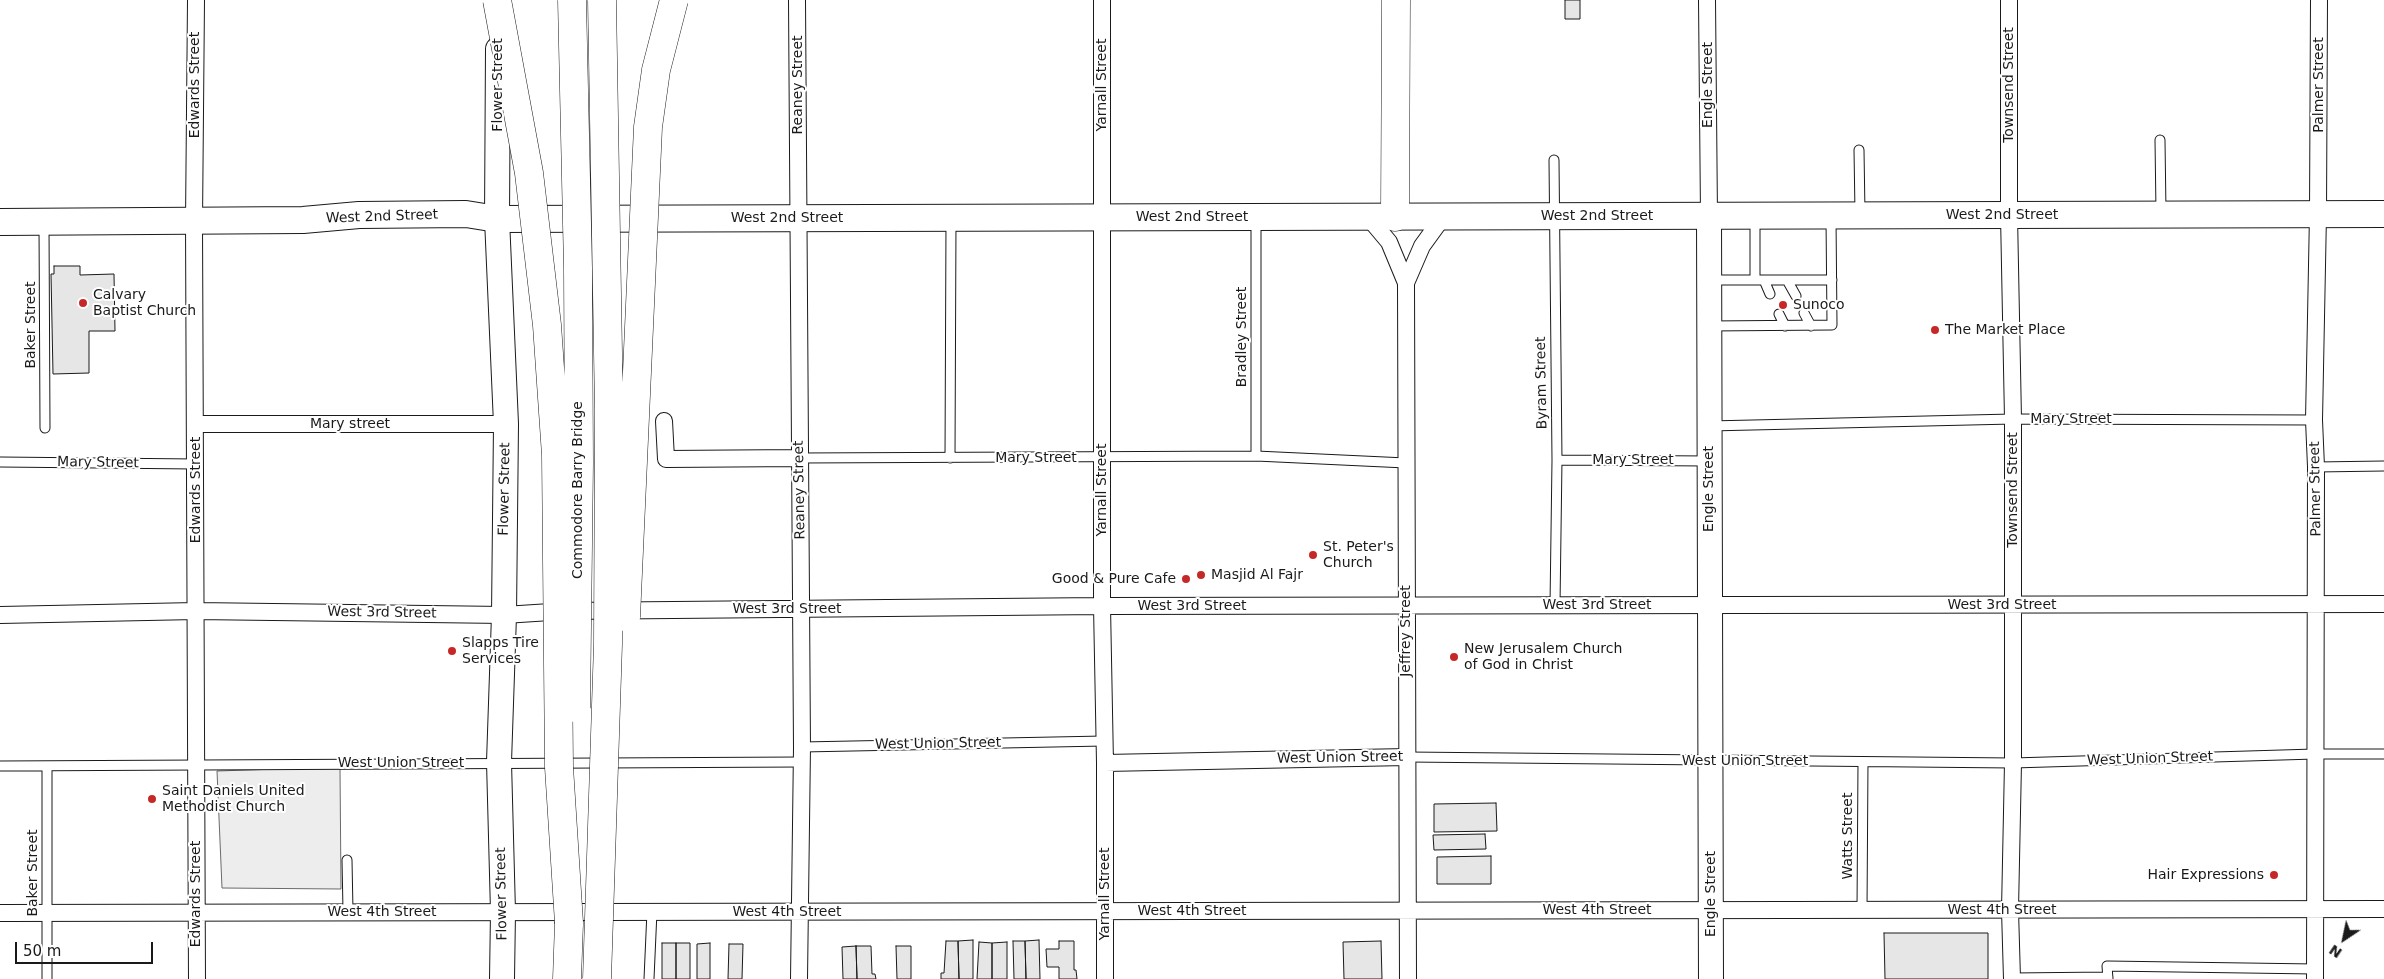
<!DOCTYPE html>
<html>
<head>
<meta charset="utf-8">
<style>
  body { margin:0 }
  #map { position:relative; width:2384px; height:979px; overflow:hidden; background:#fff; font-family:"DejaVu Sans",sans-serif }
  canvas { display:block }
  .north { position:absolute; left:2319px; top:914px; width:50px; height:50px; -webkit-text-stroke:4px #fff; paint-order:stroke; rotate:214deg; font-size:14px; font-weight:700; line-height:20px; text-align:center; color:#1a1a1a }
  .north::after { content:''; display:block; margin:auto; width:18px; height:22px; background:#1a1a1a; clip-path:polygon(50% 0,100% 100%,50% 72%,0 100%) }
  .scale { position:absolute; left:15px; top:942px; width:138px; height:22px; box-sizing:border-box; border:2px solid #1a1a1a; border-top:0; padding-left:6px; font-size:15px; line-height:18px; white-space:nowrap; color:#1a1a1a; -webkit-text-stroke:4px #fff; paint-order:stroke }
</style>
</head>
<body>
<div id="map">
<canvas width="2384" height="979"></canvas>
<div class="north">N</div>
<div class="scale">50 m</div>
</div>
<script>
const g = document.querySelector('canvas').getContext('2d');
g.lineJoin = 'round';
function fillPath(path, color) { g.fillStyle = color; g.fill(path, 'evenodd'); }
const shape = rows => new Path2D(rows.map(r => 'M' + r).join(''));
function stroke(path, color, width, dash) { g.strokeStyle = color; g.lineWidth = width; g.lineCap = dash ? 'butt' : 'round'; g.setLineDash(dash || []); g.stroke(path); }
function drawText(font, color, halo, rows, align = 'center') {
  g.font = font + ' "DejaVu Sans",sans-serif'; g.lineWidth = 4; g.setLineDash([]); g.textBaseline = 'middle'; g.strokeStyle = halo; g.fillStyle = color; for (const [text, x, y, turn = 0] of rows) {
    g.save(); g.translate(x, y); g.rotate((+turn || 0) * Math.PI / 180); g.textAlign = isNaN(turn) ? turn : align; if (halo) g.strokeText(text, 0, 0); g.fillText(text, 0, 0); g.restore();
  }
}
const built = shape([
  [340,767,341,889,222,888,217,771,340,767]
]);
fillPath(built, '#ededed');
stroke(built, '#6a6a6a', 1);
const building = shape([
  [1565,0,1580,0,1580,19,1565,19,1565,0],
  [54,266,80,266,80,275,114,274,115,331,89,331,89,373,53,374,51,274,54,274,54,266],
  [1496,803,1497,831,1434,832,1434,804,1496,803],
  [1485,834,1486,849,1434,850,1433,835,1485,834],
  [1491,856,1491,884,1437,884,1437,857,1491,856],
  [1884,933,1988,933,1988,979,1885,979,1884,933],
  [973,940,973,979,959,979,958,941,973,940],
  [1039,940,1040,979,1026,979,1025,941,1039,940],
  [946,941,958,941,959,979,941,979,941,973,944,973,946,941],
  [1013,941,1025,941,1026,979,1014,979,1013,941],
  [1059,941,1074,941,1074,970,1076,970,1077,979,1059,979,1059,967,1047,967,1046,949,1059,949,1059,941],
  [1381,941,1382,979,1344,979,1343,942,1381,941],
  [979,942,992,943,992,979,977,979,979,942],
  [1007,942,1007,979,992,979,992,943,1007,942],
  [662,943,676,943,676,979,662,979,662,943],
  [676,943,690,943,690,979,676,979,676,943],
  [710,943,710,979,697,979,697,944,710,943],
  [729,944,743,944,742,979,728,979,729,944],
  [856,946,857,979,843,979,842,947,856,946],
  [856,946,871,946,872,974,875,974,876,979,857,979,856,946],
  [896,946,911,946,911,979,897,979,896,946]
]);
fillPath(building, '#e6e6e6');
stroke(building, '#1a1a1a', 1);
const lane = shape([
  [2160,140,2161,212],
  [1859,150,1860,213],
  [1554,160,1557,460,1555,605],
  [44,224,45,428],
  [1709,280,1832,280],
  [1755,280,1755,218],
  [1764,280,1770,294],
  [1787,280,1796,296],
  [1804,313,1811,326],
  [1779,314,1785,326],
  [1709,326,1832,325,1831,218],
  [1709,426,2013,419,2314,420],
  [1256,456,1256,220],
  [800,458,1256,456,1406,463],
  [950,458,951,221],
  [1557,460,1709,461],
  [0,462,196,464],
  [2316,467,2384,466],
  [802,747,1104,741],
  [1407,757,2013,763,2315,754,2384,754],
  [0,766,801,762],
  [347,860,348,911],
  [1862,910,1863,762],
  [2012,978,2108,977],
  [47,979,47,766],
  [649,979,652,911],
  [2108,979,2107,966,2315,969]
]);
const street = shape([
  [196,0,194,222,197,979],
  [797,0,802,747,799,979],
  [1102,0,1102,606,1105,763,1105,979],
  [1707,0,1709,216],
  [2009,0,2009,215,2013,419,2013,763,2010,910,2012,979],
  [1368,217,1389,242,1406,283,1408,979],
  [1406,283,1422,246,1443,217],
  [664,421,666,459,800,458],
  [195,424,506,424],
  [0,615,196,611,504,615,566,611,1102,606,2384,604],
  [1105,763,1407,757],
  [0,913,2384,909],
  [2315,979,2316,467,2314,420,2318,214,2319,0]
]);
const secondary = shape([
  [498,49,497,219,506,424,504,615,499,762,503,912,502,979],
  [1709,216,1711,979]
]);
const primary = shape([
  [0,222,303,220,359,215,466,214,497,219,2384,214]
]);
const highway = shape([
  [1395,217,1396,0],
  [567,979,569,923]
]);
stroke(lane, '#1a1a1a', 11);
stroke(street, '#1a1a1a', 18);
stroke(secondary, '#1a1a1a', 26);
stroke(primary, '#1a1a1a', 28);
stroke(highway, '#1a1a1a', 29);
stroke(lane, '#fff', 9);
stroke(street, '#fff', 16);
stroke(secondary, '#fff', 24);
stroke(primary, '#fff', 26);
stroke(highway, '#fff', 28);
const highwayBridge = shape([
  [497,0,529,173,547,325,556,455,559,767,569,923],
  [572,0,578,268,579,463,576,708],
  [626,617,648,127,656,70,674,0],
  [597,979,608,644,609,411,602,0]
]);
stroke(highwayBridge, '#1a1a1a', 29, []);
stroke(highwayBridge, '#fff', 28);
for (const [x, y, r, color] of [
  [83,303,5,"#c62828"],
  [1783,305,5,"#c62828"],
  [1935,330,5,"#c62828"],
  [1313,555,5,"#c62828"],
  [1201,575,5,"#c62828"],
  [1186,579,5,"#c62828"],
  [452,651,5,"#c62828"],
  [1454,657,5,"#c62828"],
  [152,799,5,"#c62828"],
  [2274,875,5,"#c62828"]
]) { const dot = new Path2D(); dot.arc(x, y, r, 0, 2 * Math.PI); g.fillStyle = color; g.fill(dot); stroke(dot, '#fff', 2); }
drawText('14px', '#1a1a1a', '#fff', [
  ["Edwards Street",195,85,-90],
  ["Flower Street",498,85,-90],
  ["Reaney Street",798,85,-90],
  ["Yarnall Street",1102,85,-90],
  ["Engle Street",1708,85,-90],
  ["Townsend Street",2009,85,-90],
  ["Palmer Street",2319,85,-90],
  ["West 2nd Street",2002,215],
  ["West 2nd Street",1597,216],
  ["West 2nd Street",382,217,-2],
  ["West 2nd Street",1192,217],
  ["West 2nd Street",787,218],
  ["Baker Street",31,325,-90],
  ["Bradley Street",1242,337,-90],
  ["Byram Street",1542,383,-91],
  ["Mary Street",2071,419],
  ["Mary street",350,424],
  ["Mary Street",1036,458],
  ["Mary Street",1633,460],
  ["Mary Street",98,463,1],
  ["Flower Street",505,489,-89],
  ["Engle Street",1709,489,-90],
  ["Palmer Street",2316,489,-91],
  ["Edwards Street",196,490,-90],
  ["Commodore Barry Bridge",578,490,-90],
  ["Reaney Street",800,490,-91],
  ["Yarnall Street",1102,490,-90],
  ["Townsend Street",2013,490,-90],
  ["West 3rd Street",1597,605],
  ["West 3rd Street",2002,605],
  ["West 3rd Street",1192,606],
  ["West 3rd Street",787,609],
  ["West 3rd Street",382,613,1],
  ["Jeffrey Street",1406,631,-90],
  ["West Union Street",938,744,-1],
  ["West Union Street",1340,758,-1],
  ["West Union Street",2150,759,-2],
  ["West Union Street",1745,761],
  ["West Union Street",401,763],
  ["Watts Street",1848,836,-90],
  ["Baker Street",33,873,-90],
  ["Edwards Street",196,894,-90],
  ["Flower Street",502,894,-91],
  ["Yarnall Street",1105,894,-90],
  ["Engle Street",1711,894,-90],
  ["West 4th Street",1597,910],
  ["West 4th Street",2002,910],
  ["West 4th Street",1192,911],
  ["West 4th Street",382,912],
  ["West 4th Street",787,912]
]);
drawText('14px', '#1a1a1a', '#fff', [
  ["Calvary",93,295],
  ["Baptist Church",93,311],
  ["Sunoco",1793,305],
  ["The Market Place",1945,330],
  ["St. Peter's",1323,547],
  ["Church",1323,563],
  ["Masjid Al Fajr",1211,575],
  ["Good & Pure Cafe",1176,579,"right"],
  ["Slapps Tire",462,643],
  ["Services",462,659],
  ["New Jerusalem Church",1464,649],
  ["of God in Christ",1464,665],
  ["Saint Daniels United",162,791],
  ["Methodist Church",162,807],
  ["Hair Expressions",2264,875,"right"]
], 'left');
</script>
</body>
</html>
